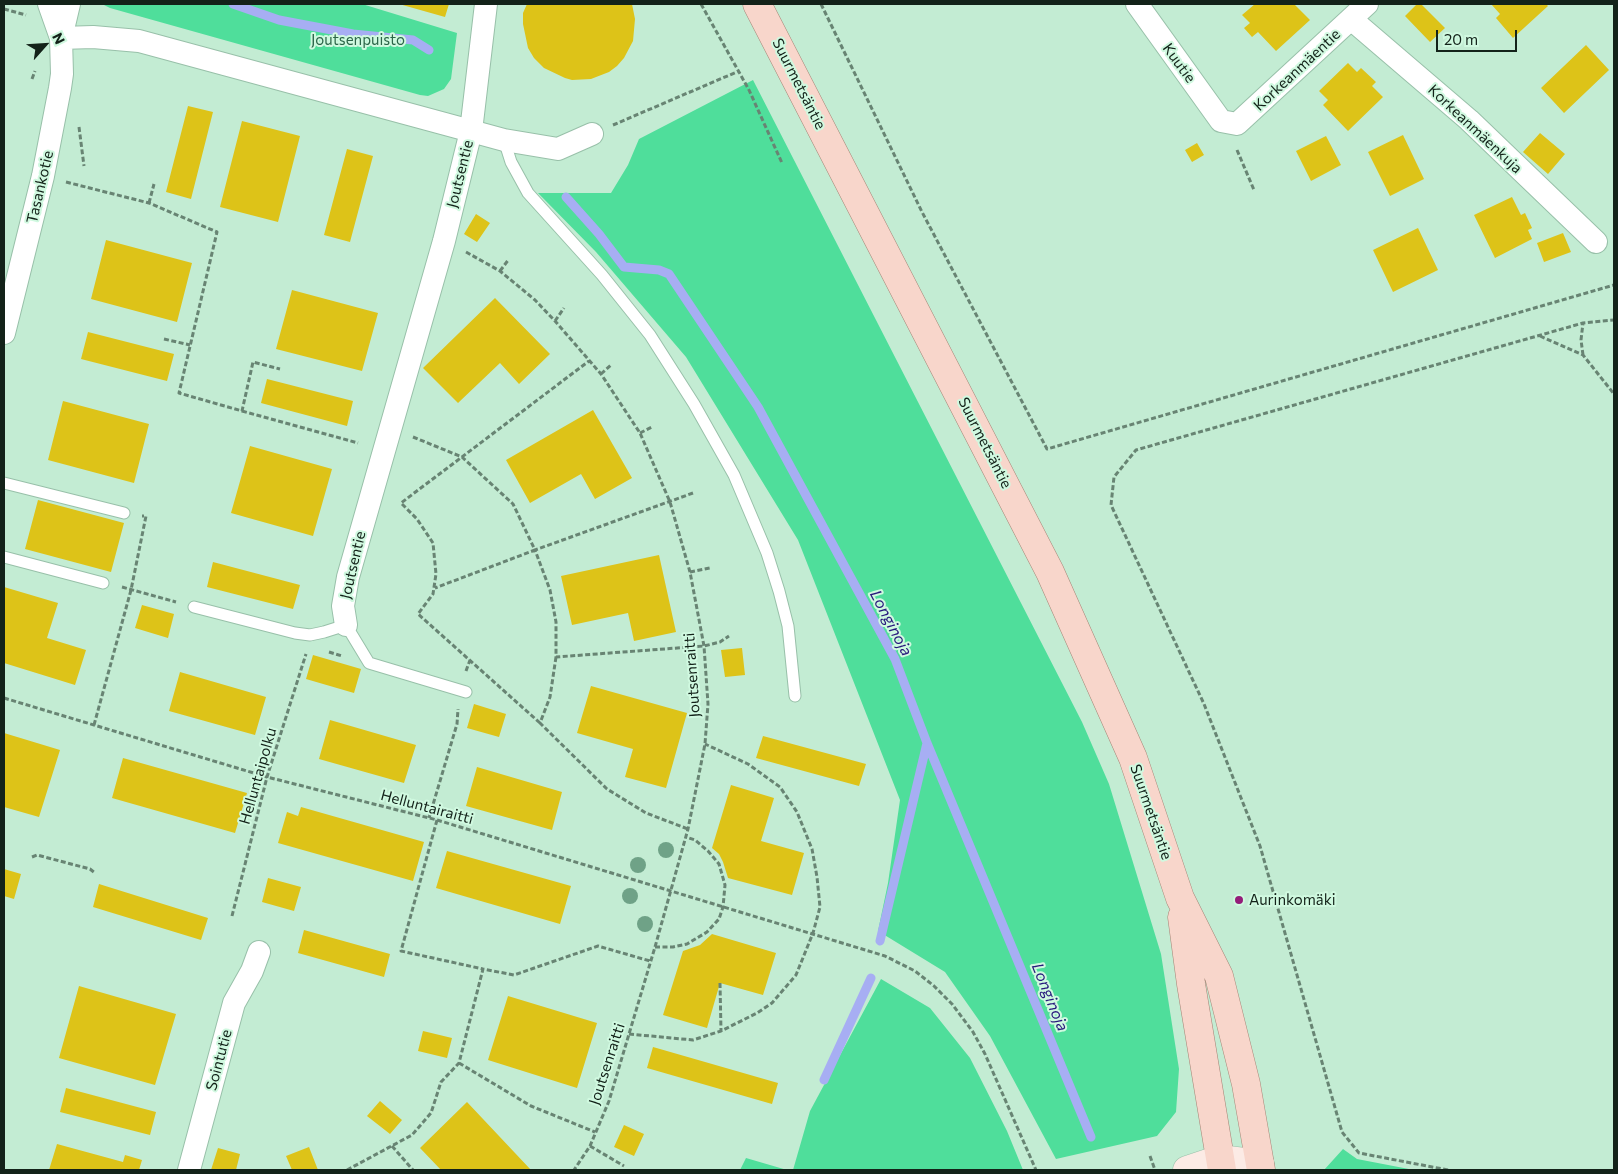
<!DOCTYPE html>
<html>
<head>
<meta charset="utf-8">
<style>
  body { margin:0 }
  #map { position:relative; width:1618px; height:1174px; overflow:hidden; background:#c3ecd3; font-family:Commissioner,sans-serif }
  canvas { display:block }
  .frame { position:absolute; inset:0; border:5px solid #132219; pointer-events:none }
  .north { position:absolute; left:20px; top:20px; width:50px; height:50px; -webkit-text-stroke:4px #d0f9e0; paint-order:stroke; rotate:64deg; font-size:14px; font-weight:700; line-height:20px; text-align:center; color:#132219 }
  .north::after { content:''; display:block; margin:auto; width:18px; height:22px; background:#132219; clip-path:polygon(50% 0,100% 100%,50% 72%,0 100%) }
  .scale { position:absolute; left:1436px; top:30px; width:81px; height:22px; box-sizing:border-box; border:2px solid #132219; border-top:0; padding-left:6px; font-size:15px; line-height:18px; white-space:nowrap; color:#132219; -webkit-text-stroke:4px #d0f9e0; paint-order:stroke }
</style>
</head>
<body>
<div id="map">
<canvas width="1618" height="1174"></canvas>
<div class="frame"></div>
<div class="north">N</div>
<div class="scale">20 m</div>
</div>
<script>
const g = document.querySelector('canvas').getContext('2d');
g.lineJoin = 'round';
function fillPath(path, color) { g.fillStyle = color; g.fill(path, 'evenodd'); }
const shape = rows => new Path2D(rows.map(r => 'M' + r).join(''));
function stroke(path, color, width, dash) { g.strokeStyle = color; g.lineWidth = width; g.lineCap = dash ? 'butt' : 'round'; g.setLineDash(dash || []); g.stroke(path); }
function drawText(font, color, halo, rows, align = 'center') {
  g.font = font + ' Commissioner,sans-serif'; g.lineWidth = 4; g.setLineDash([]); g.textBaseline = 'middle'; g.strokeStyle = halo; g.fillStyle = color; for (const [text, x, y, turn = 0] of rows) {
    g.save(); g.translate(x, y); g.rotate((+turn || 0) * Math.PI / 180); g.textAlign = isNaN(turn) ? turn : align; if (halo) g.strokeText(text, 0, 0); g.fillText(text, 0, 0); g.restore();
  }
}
fillPath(shape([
  [102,4,362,4,457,33,451,79,444,89,428,96,420,95,110,8],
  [753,80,1082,722,1109,784,1161,954,1179,1069,1176,1112,1157,1136,1056,1159,990,1036,945,972,878,931,888,883,900,800,798,540,686,357,596,252,538,193,611,193,628,165,639,139],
  [881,979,930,1008,970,1058,1007,1131,1023,1170,793,1170,810,1111],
  [1343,1149,1357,1159,1414,1170,1324,1170],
  [746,1158,787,1170,740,1170]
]), '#4fde9b');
stroke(shape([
  [233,4,279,20,353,34,413,40,429,50],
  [566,197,599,234,624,267,659,270,669,274,758,407,895,659,927,743,1091,1137],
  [880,941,927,743],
  [824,1080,871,978]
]), '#a7aef3', 9);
fillPath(shape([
  [399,4,449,4,445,17],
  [527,4,632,4,635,19,633,41,624,58,617,66,609,72,591,79,572,80,565,78,544,68,534,58,528,48,523,24,523,13],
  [1255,4,1294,4,1310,20,1276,51,1258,32,1252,37,1244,28,1250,23,1242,15],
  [1417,4,1421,4,1445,28,1430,42,1405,16],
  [1491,4,1546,4,1548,6,1513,38,1496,18,1500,14],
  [1586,45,1609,70,1564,113,1541,88],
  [1348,63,1357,72,1361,68,1376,82,1372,86,1383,97,1348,131,1323,105,1328,100,1319,91],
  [188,106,213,112,191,199,166,192],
  [242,121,300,136,278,222,220,207],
  [1540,133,1565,154,1548,174,1523,152],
  [1403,135,1424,179,1390,196,1368,152],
  [1326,136,1341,165,1311,181,1296,151],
  [1197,143,1204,155,1192,162,1185,150],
  [347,149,373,156,350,242,324,235],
  [1512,197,1521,215,1525,213,1532,228,1528,230,1532,239,1495,258,1474,215],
  [476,214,490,223,477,242,464,234],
  [1418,228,1438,270,1393,292,1373,250],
  [1563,233,1571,252,1544,262,1537,243],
  [106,240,192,263,177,322,91,299],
  [292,290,378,313,362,371,276,349],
  [495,298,550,354,519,384,500,363,458,403,423,368],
  [88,332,174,354,167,381,81,359],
  [267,379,353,401,347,426,261,403],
  [63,401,149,424,134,483,48,460],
  [593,410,632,478,595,499,581,474,530,503,506,460],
  [250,446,332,469,313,536,231,513],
  [38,500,124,523,111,572,25,549],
  [659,555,676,632,634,641,628,613,572,625,561,576],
  [213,562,300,585,293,609,207,587],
  [4,587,58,603,47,638,86,650,75,685,4,663],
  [142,605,174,614,168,638,135,628],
  [742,648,745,675,725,677,721,650],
  [313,655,361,669,354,693,306,679],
  [180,672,266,697,255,735,169,711],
  [591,686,687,713,666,788,625,777,633,749,577,733],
  [474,704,506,714,499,737,467,728],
  [330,720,416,745,404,783,319,759],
  [4,733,60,750,39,817,4,807],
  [763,736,866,764,859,786,756,758],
  [123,758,247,793,235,833,112,798],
  [477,767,562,792,552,830,466,806],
  [731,785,774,798,761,841,804,853,792,895,728,878,723,862,719,854,712,848],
  [301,807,424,842,413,881,278,843,287,812,298,816],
  [447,851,571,886,560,924,436,888],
  [4,869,21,874,14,899,4,896],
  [268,878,301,887,294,911,262,902],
  [99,884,208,918,201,940,93,907],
  [304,930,390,954,384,977,298,953],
  [712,934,776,953,763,995,720,983,707,1028,663,1015,683,951,700,945],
  [79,986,176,1014,155,1085,59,1058],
  [508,996,597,1023,577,1088,488,1060],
  [423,1031,452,1038,447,1058,418,1051],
  [653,1047,778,1083,772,1104,647,1068],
  [66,1088,156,1112,150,1135,60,1112],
  [380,1101,402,1120,390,1134,367,1116],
  [467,1102,531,1170,441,1170,420,1148],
  [624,1125,644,1134,634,1156,614,1147],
  [57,1144,123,1162,125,1155,142,1160,139,1170,49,1170],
  [309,1147,318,1170,292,1170,286,1156],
  [218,1148,240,1154,236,1170,211,1170]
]), '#ddc318');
const service = shape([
  [504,140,511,162,528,193,602,275,650,335,694,404,734,475,767,553,779,591,788,626,795,696],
  [4,483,124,513],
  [4,557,103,583],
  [194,607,295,633,310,635,324,632,346,625,369,663,466,692]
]);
const minor = shape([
  [49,4,61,38],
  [486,4,471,131,504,140,558,149,592,134],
  [1137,4,1221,121,1237,124,1367,4],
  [1351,19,1469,120,1596,242],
  [61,38,93,37,139,41,471,131,444,241,348,577,343,606,346,625],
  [4,333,43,176,60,88,62,74,61,38,69,4],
  [189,1170,234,1003,252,971,259,952]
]);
const secondary = shape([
  [1187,1170,1220,1159,1260,1164]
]);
const primary = shape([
  [757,4,1050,572,1133,758,1180,898,1219,976,1246,1084,1261,1170],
  [1182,917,1191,984,1222,1170]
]);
stroke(service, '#98c0a9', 13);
stroke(minor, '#98c0a9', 24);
stroke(secondary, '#98c0a9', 29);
stroke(primary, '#a58576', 29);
stroke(shape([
  [701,4,749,90,782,163],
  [821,4,922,212,1047,449,1614,285],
  [4,9,26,15],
  [32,79,35,71],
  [613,125,739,71],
  [79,127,84,166],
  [1237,150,1254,190],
  [66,182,149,203,217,232,179,393,242,411,253,362,280,369],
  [149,203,154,184],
  [466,252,500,271,535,300,555,321,601,374,640,433,670,502,690,572,704,646,708,704,705,744,688,829,655,947,609,1101,590,1146,574,1170],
  [500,271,509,259],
  [555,321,564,308],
  [1540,336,1583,355,1614,394],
  [164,339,190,345],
  [1583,355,1581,340,1583,323],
  [601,374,611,365],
  [242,411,358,443],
  [640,433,652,427],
  [413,437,462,457,513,504,535,550,435,588],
  [693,493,535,550,550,590,556,622,556,657,704,646,720,642,729,636],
  [690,572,710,568],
  [122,587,176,602],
  [329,652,342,656],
  [556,657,550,697,540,723,607,789,646,813,688,829],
  [466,671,470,660],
  [4,698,267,777,437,820,885,956,915,971,934,986,952,1004,973,1032,985,1054,1036,1170],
  [540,723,418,614,433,594,436,574,433,543,417,519,401,503,589,361],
  [94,725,131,590,146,516,142,516],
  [429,818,457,724,458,709],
  [437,820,401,951,483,969],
  [32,857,37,855,90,869,95,873],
  [232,916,267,777,306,654],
  [655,947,673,947,687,944,707,932,719,919,723,907,725,885,719,864,708,851,695,840,686,837],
  [720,983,721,1031],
  [629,1034,693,1040,721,1031,757,1013,772,1003,796,975,813,933,820,907,817,877,812,849,797,812,780,787,748,764,705,744],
  [459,1063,531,1106,595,1132],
  [392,1146,413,1170],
  [590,1146,624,1166],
  [1150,1156,1155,1170],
  [347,1170,412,1135,431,1113,441,1082,459,1063,483,969,514,975,598,946,650,961],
  [1448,1170,1359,1153,1342,1132,1260,846,1204,704,1111,505,1114,477,1136,450,1583,323,1614,320]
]), '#688473', 3, [5, 2.5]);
stroke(service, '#fff', 11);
stroke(minor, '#fff', 22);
stroke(secondary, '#fcebe5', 28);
stroke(primary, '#f8d6cb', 28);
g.fillStyle = '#6fa287';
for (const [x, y] of [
  [666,850],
  [638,865],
  [630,896],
  [645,924]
]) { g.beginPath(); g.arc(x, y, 8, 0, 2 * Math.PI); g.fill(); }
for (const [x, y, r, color] of [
  [1239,900,5,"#941c79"]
]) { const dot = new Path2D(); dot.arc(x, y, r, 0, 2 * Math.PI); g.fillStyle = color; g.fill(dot); stroke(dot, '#d0f9e0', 2); }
drawText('15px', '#2b6548', '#d0f9e0', [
  ["Joutsenpuisto",358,40]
]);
drawText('15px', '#132219', '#d0f9e0', [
  ["Kuutie",1179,63,54],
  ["Korkeanmäentie",1297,70,-43],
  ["Suurmetsäntie",799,84,63],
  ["Korkeanmäenkuja",1475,129,43],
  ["Joutsentie",460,174,-76],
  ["Tasankotie",40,187,-77],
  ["Suurmetsäntie",985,443,63],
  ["Joutsentie",353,565,-77],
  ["Joutsenraitti",692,675,-94],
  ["Helluntaipolku",258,776,-74],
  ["Helluntairaitti",427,807,15],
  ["Suurmetsäntie",1151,812,71],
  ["Sointutie",219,1060,-75],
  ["Joutsenraitti",607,1064,-72]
]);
drawText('15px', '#132219', '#d0f9e0', [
  ["Aurinkomäki",1249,900]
], 'left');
drawText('italic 16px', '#27187c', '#d0f9e0', [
  ["Longinoja",891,623,62],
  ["Longinoja",1050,997,68]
]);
</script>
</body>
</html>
